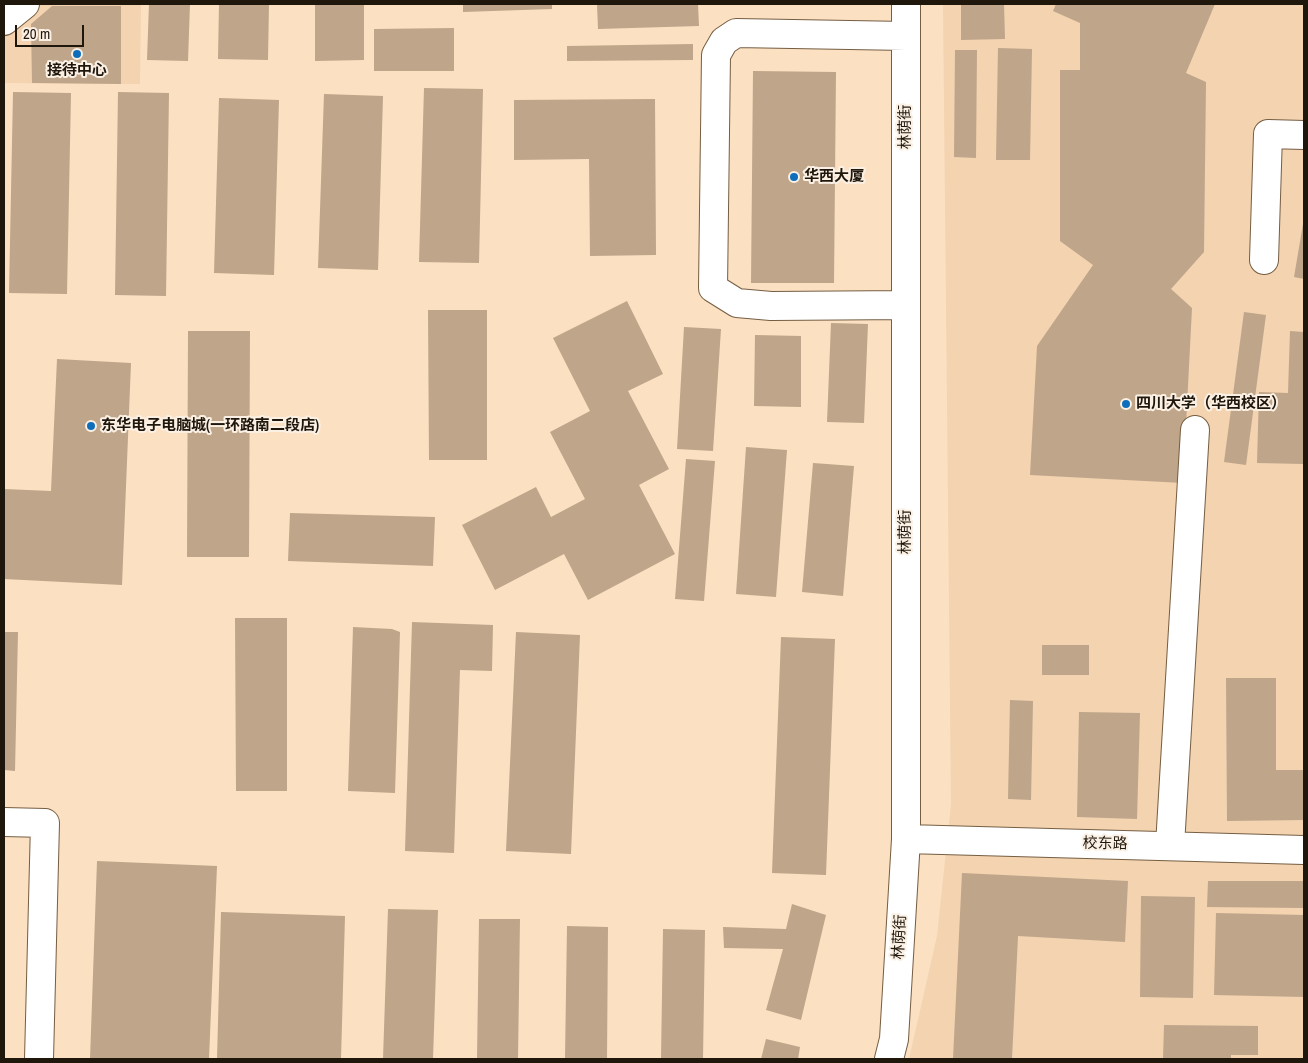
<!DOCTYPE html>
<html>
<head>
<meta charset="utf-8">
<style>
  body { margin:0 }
  #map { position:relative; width:1308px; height:1063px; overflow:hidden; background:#fbe0c2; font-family:"Archivo Narrow",sans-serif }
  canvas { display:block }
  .frame { position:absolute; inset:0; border:5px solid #20170c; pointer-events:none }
  .scale { position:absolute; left:15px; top:25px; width:69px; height:22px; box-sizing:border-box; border:2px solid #20170c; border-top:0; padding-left:6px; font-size:15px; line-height:18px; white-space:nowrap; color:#20170c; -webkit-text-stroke:4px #fbf0e4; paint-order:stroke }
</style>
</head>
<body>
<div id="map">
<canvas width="1308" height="1063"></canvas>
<div class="frame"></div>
<div class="scale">20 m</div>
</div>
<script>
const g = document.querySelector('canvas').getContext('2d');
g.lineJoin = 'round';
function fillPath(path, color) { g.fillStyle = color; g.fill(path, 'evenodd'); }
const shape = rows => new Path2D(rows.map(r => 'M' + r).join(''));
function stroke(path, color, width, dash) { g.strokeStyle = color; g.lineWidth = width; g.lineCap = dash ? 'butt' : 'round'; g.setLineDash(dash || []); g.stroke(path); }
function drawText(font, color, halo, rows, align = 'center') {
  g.font = font + ' "Archivo Narrow","Noto Sans SC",sans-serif'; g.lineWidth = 4; g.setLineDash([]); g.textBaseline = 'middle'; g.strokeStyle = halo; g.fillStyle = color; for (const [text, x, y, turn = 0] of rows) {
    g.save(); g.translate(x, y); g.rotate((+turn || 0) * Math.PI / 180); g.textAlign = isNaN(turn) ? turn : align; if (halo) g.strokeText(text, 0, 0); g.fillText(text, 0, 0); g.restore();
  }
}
fillPath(shape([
  [4,4,141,4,140,84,4,83],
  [943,4,1304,4,1304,1059,909,1059,937,936,951,804]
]), '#f3d3b0');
fillPath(shape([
  [149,4,190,4,188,61,147,60],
  [219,4,269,4,268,60,218,59],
  [315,4,364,4,364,60,315,61],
  [463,4,552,4,552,9,463,12],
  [597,4,698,4,699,26,598,29],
  [961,4,1004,4,1005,39,961,40],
  [1056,4,1215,4,1186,73,1206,82,1204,252,1171,289,1192,308,1183,483,1030,475,1037,346,1093,265,1060,241,1060,70,1080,70,1080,23,1053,11],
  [52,6,121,6,121,84,32,83,31,24],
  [454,28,454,71,374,71,374,29],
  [693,44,693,60,567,61,567,46],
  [998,48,1032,49,1030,160,996,160],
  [955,50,977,50,976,158,954,157],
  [753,71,836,72,834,283,751,283],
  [424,88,483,89,479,263,419,262],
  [13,92,71,93,67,294,9,293],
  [118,92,169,93,166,296,115,295],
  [324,94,383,96,378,270,318,268],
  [219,98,279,100,274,275,214,273],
  [655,99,656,255,590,256,589,159,514,160,514,100],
  [1303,224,1304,224,1304,279,1294,277],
  [627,301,663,374,628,391,669,469,639,485,675,554,588,600,564,554,495,590,462,525,536,487,551,517,585,499,550,432,590,411,553,338],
  [428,310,487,310,487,460,429,460],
  [1244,312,1266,315,1246,465,1224,462],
  [831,323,868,324,864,423,827,422],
  [684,327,721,329,713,451,677,449],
  [188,331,250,331,249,557,187,557],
  [1290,331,1304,332,1304,464,1257,463,1259,392,1288,393],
  [755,335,801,336,801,407,754,406],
  [57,359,131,363,122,585,4,579,4,489,51,491],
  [746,447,787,450,776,597,736,594],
  [686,459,715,461,704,601,675,599],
  [813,463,854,466,843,596,802,592],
  [290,513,435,517,433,566,288,561],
  [235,618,287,618,287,791,236,791],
  [412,622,493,625,492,671,460,670,454,853,405,851],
  [353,627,392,629,400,632,395,793,348,791],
  [4,632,18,632,15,771,4,770],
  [516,632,580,635,571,854,506,851],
  [781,637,835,639,826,875,772,873],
  [1042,645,1089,645,1089,675,1042,675],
  [1226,678,1276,678,1276,770,1304,770,1304,820,1227,821],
  [1010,700,1033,701,1031,800,1008,799],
  [1079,712,1140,713,1137,819,1077,817],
  [97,861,217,866,209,1059,90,1059],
  [962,873,1128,881,1125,942,1018,936,1012,1059,953,1059],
  [1208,881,1304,881,1304,908,1207,907],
  [1141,896,1195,897,1193,998,1140,997],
  [792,904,826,915,801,1020,766,1010,783,949,724,948,723,927,786,929],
  [388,909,438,910,433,1059,383,1059],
  [221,912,345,916,341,1059,217,1059],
  [1216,913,1304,915,1304,997,1214,995],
  [479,919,520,919,518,1059,477,1059],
  [567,926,608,927,607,1059,565,1059],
  [663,929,705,930,703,1059,661,1059],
  [1164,1025,1258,1026,1258,1055,1231,1055,1231,1059,1163,1059],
  [766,1039,800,1047,798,1059,761,1059]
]), '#bfa589');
const minor = shape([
  [4,21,25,4],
  [1264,260,1268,134,1304,135],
  [906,305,771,306,737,303,713,288,716,55,724,41,736,33,906,36],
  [4,822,45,823,39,1059],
  [906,839,1304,850],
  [1170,845,1195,430],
  [889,1059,894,1039,906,839,906,4]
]);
stroke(minor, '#755e43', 30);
stroke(minor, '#fff', 28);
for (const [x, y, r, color] of [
  [77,54,5,"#0f6ebb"],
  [794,177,5,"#0f6ebb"],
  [1126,404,5,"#0f6ebb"],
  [91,426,5,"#0f6ebb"]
]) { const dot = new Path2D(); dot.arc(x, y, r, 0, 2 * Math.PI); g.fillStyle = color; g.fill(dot); stroke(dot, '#fbf0e4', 2); }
drawText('bold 15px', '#20170c', '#fbf0e4', [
  ["接待中心",77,71,"center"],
  ["华西大厦",804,177],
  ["四川大学（华西校区）",1136,404],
  ["东华电子电脑城(一环路南二段店)",101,426]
], 'left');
drawText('15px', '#20170c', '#fbf0e4', [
  ["林荫街",906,127,-90],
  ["林荫街",906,532,-90],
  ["校东路",1105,844,1],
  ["林荫街",900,937,-87]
]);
</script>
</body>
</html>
